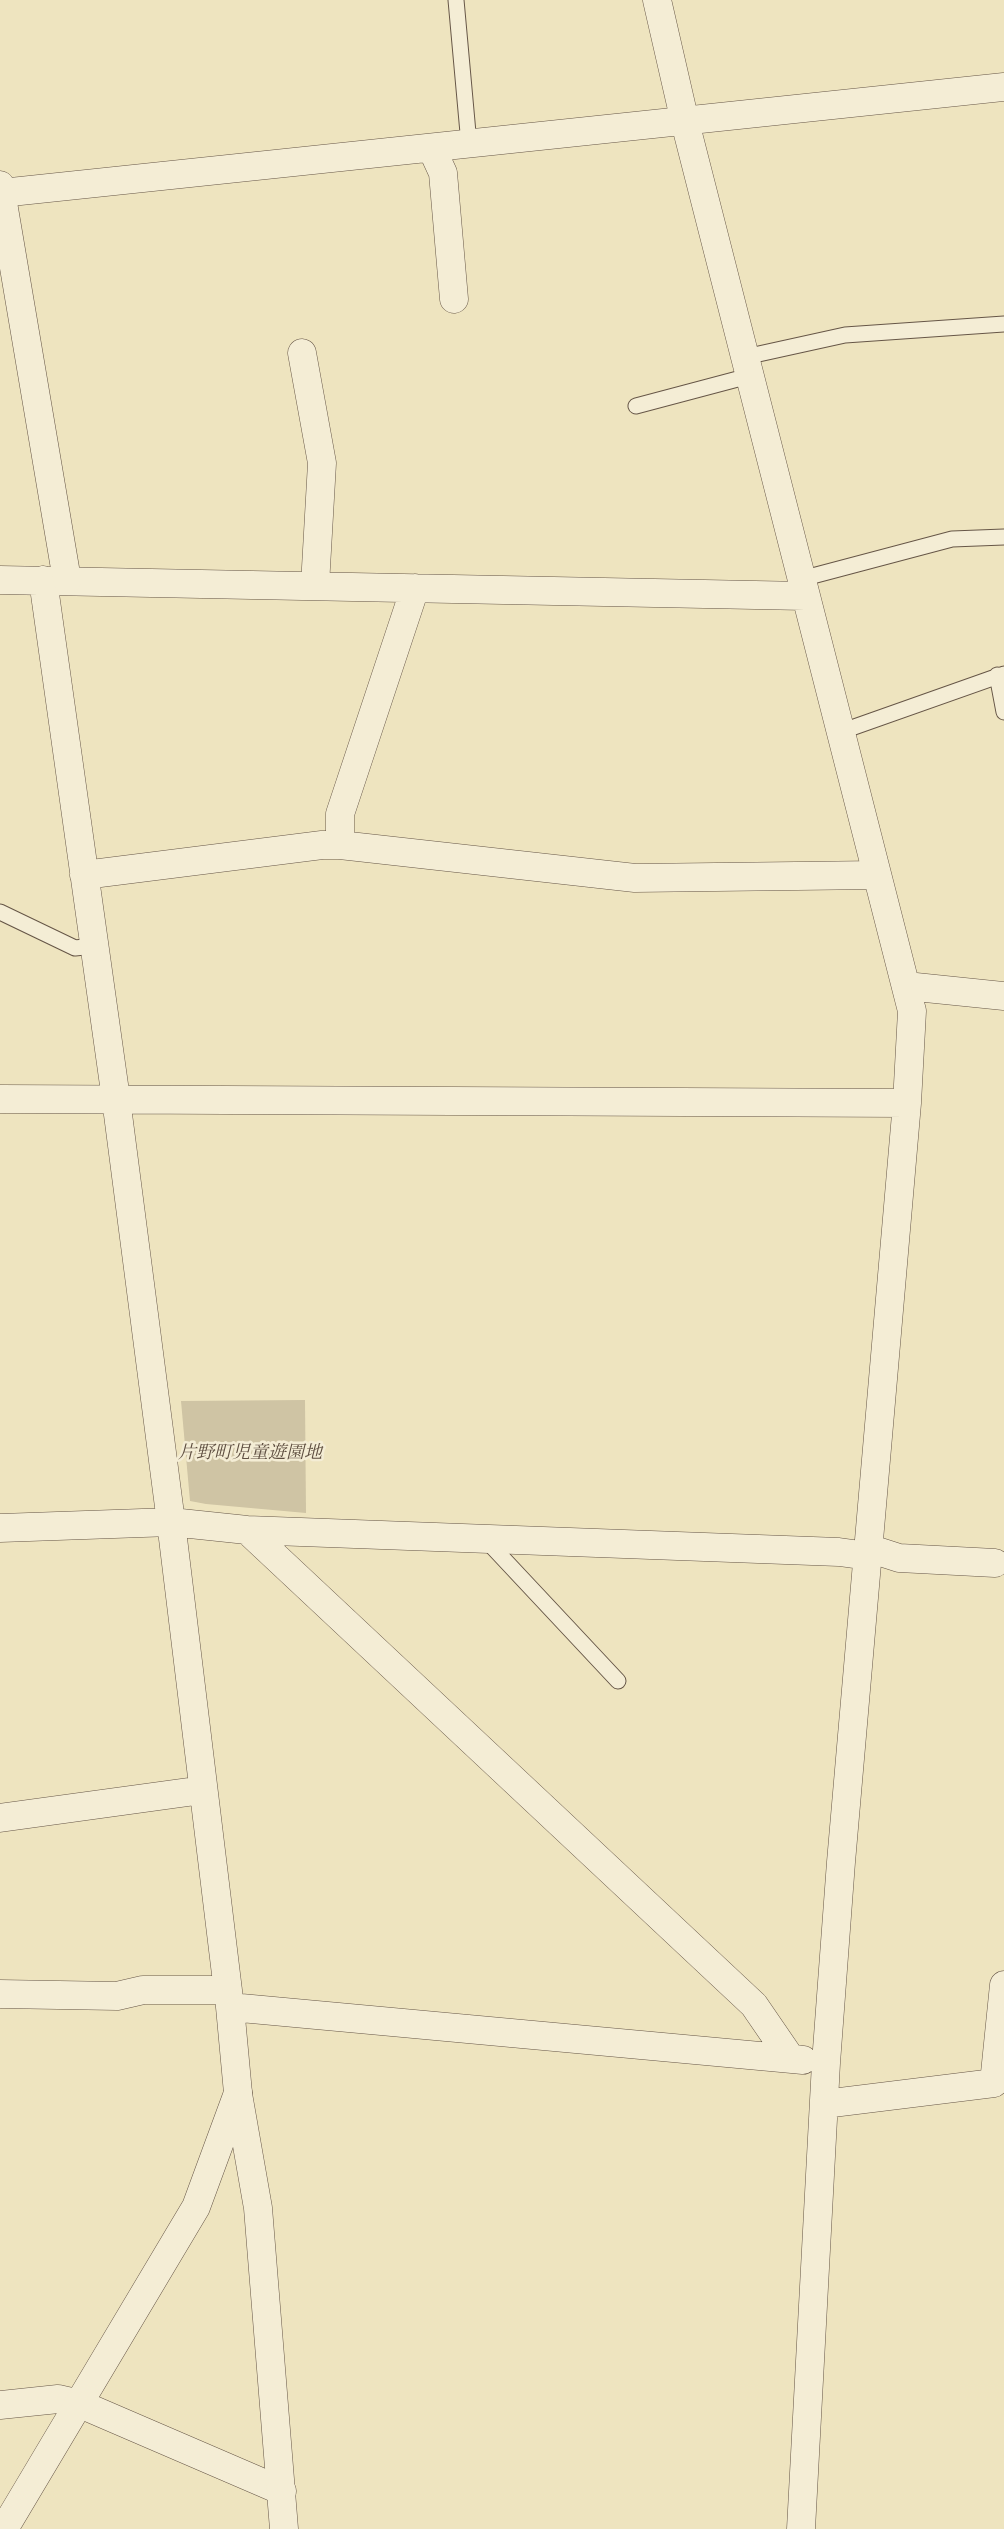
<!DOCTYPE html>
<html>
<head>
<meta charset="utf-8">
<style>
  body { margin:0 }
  canvas { display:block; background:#eee4bf }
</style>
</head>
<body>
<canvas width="1004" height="2529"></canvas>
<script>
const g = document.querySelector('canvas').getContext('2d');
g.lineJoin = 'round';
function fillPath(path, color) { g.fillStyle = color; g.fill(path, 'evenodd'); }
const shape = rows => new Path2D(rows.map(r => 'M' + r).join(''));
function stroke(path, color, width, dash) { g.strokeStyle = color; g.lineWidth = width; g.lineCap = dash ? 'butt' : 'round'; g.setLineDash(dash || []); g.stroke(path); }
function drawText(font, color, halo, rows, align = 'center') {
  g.font = font + ' Cardo,"Noto Serif JP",serif'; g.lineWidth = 5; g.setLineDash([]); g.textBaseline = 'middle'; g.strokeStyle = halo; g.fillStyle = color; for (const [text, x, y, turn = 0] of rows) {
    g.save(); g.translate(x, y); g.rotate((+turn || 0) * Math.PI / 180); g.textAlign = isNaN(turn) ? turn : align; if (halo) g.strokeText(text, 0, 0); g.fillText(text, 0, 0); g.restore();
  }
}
fillPath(shape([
  [305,1400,306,1513,206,1504,190,1501,181,1401]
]), '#cfc4a4');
const service = shape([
  [456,0,469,144],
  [745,357,845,335,1004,324],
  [636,406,749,376],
  [801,579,952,539,1004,537],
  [997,675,1004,712],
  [840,732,1004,674],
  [0,912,75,948,94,946],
  [485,1539,618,1681]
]);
const minor = shape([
  [657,0,685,122,912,1011,907,1103,841,1862,826,2063,801,2529],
  [432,149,443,173,454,299],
  [1,193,1004,87],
  [302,353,322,463,315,585],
  [0,580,805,596],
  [43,580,116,1099,171,1522,230,2007,238,2093],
  [340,845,635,878,877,875],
  [84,875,322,845,340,845,340,814,415,588],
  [906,986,1004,996],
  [0,1099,907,1103],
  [0,1528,171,1522,247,1530,839,1552,868,1556],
  [247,1530,754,2005,791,2059],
  [868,1548,899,1558,995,1563],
  [0,1818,203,1790],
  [0,1994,117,1996,143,1990,228,1990],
  [230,2007,803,2060],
  [824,2104,994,2083,1004,1985],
  [0,2405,58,2399,80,2404,282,2491]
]);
const tertiary = shape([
  [0,185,67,580],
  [238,2094,258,2208,284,2529],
  [4,2529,196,2207,238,2093]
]);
stroke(service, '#665647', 17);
stroke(minor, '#665647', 29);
stroke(tertiary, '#665647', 29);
stroke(service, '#f4edd5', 15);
stroke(minor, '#f4edd5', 28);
stroke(tertiary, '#f4edd5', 28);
drawText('italic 18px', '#5e4e40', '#f4edd5', [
  ["片野町児童遊園地",250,1454]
]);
</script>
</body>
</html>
